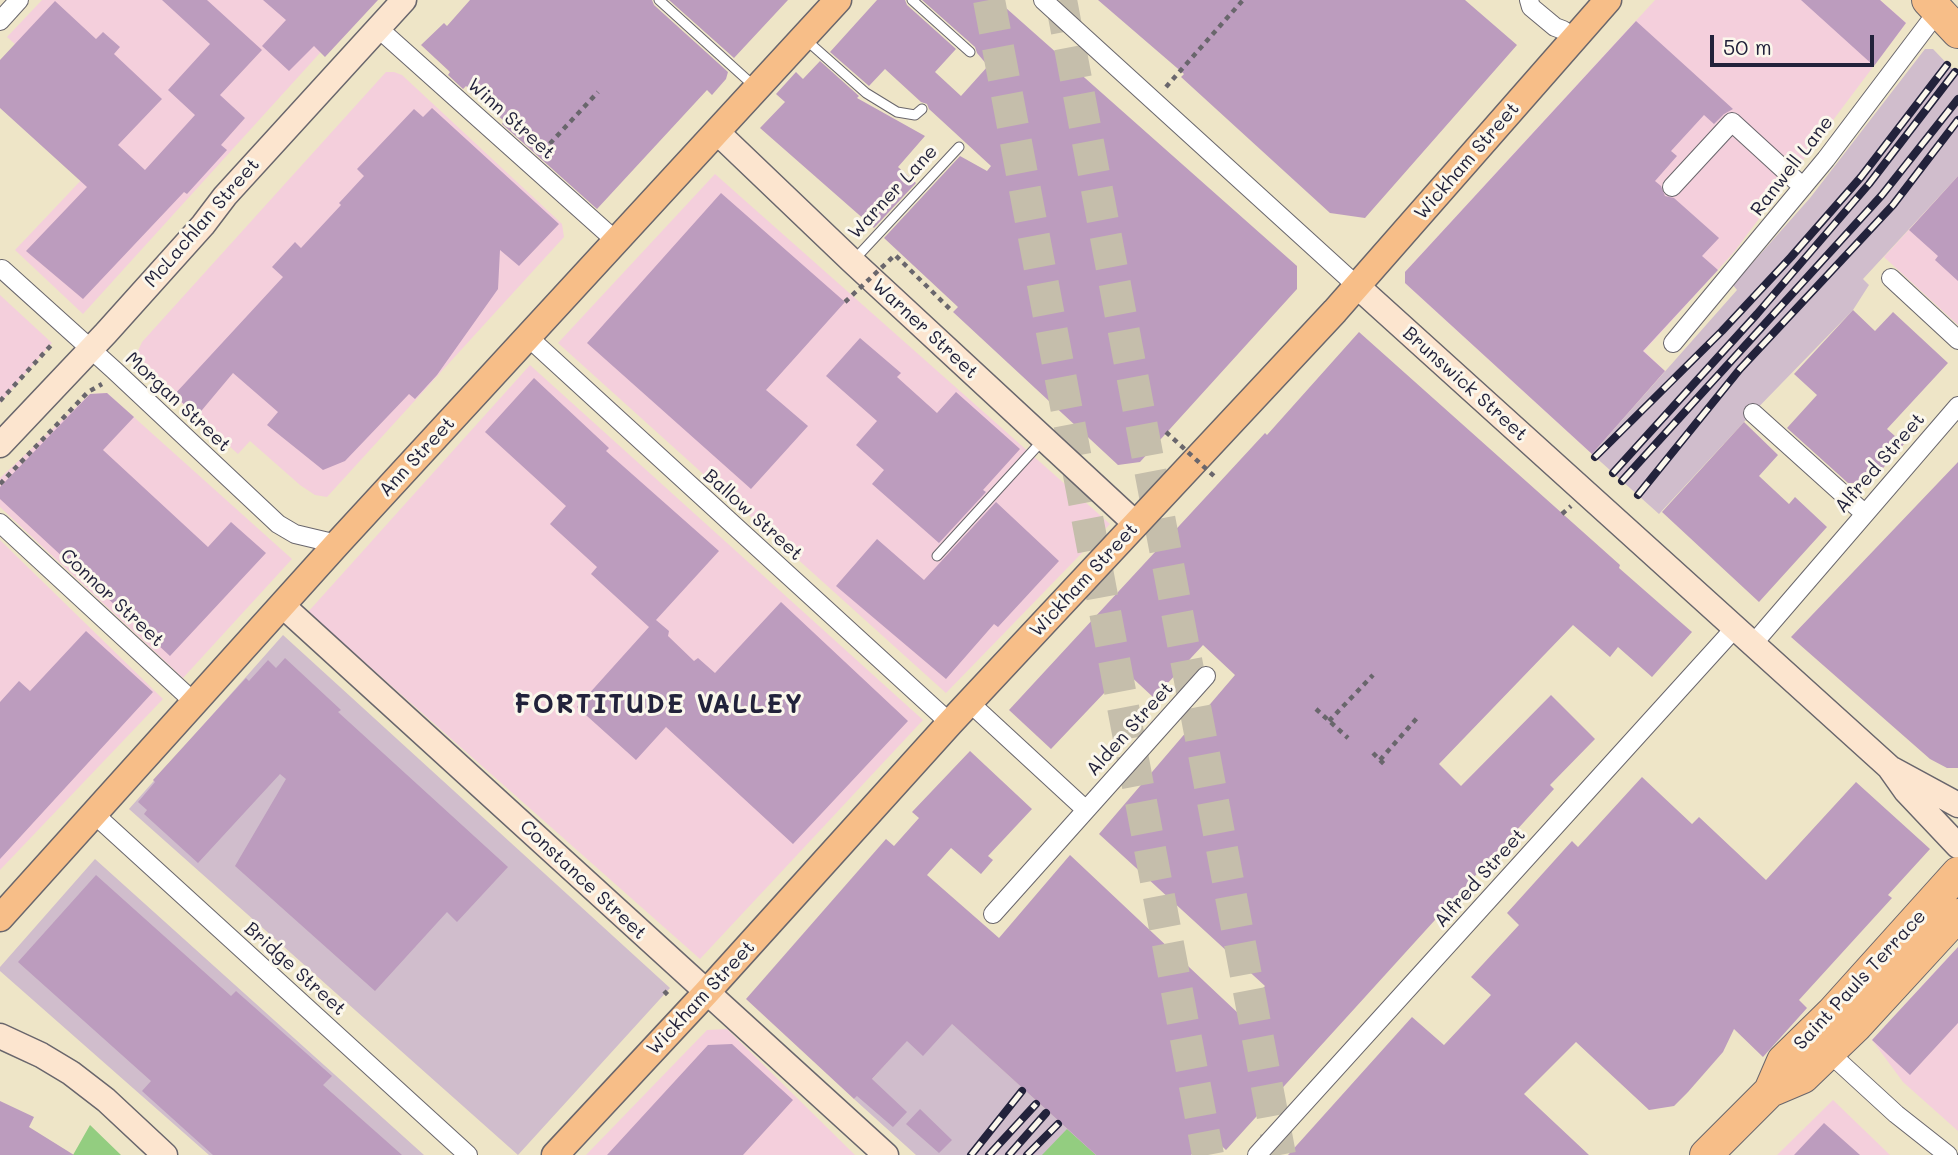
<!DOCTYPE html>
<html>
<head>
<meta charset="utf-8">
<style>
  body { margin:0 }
  #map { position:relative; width:1958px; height:1155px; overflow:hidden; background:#eee5c7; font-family:Mali,sans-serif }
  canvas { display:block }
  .scale { position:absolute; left:1710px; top:35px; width:164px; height:32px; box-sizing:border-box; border:4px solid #22223b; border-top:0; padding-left:9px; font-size:21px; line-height:24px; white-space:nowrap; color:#22223b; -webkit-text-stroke:5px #fbf7ec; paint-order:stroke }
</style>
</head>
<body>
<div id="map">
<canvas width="1958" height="1155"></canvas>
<div class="scale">50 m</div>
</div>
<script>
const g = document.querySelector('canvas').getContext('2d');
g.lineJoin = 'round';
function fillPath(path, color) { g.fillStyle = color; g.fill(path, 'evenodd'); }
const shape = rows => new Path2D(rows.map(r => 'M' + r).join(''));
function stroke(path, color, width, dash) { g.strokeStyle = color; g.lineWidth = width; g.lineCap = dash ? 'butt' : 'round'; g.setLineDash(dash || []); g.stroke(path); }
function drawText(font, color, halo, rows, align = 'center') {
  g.font = font + ' Mali,sans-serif'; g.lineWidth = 6; g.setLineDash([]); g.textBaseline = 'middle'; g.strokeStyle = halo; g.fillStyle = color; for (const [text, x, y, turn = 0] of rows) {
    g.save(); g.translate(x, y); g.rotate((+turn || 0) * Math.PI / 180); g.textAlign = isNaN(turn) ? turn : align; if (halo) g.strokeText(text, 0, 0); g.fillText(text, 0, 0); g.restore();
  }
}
fillPath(shape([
  [42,0,368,0,83,314,15,250,121,138,7,37],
  [1655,0,1880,0,1906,23,1734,252,1644,351,1665,371,1592,454,1405,283,1405,272],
  [386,72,394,72,402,75,562,224,564,237,327,497,315,495,300,485,250,441,238,454,141,367,137,353,142,342],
  [715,174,1110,524,946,693,558,343],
  [1958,176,1958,325,1884,257],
  [0,295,52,343,0,403],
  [530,365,923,720,700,959,308,612],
  [107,393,292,559,183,678,0,507,0,478,90,394],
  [0,540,163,699,0,870],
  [1958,947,1958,1131,1903,1082,1872,1040],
  [727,1029,855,1155,586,1155,707,1030],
  [1833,1100,1890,1155,1777,1155]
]), '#f4cfdc');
fillPath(shape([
  [1925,49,1933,49,1958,75,1958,176,1863,279,1869,285,1853,310,1744,422,1659,514,1592,454,1737,290,1733,285,1810,198],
  [283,635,670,988,518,1155,129,809],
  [95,859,424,1155,209,1155,0,971,0,967],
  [938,1011,1096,1155,916,1155,854,1099,919,1027]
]), '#d0bdcc');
fillPath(shape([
  [90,1125,121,1155,73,1155],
  [1067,1129,1096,1155,1042,1155]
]), '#93cd80');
fillPath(shape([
  [162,0,207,0,262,50,220,95,245,118,221,145,227,150,187,194,184,192,83,299,26,251,87,187,0,108,0,60,55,1,96,39,103,32,120,47,114,54,162,99,118,145,145,170,195,115,168,90,210,44],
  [263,0,378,0,325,57,314,46,289,71,262,46,286,20],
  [470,0,652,0,654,5,728,72,726,79,712,95,707,90,597,209,502,124,504,121,466,86,463,89,448,75,450,72,421,45,444,23,447,26],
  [669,0,788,0,734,58],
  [877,0,905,0,907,5,956,49,935,72,961,96,988,66,977,53,975,47,922,0,997,0,1297,266,1297,289,1140,462,1118,465,953,312,958,307,884,238,960,156,987,171,991,166,929,109,927,104,921,102,885,69,869,86,830,52],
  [1098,0,1465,0,1517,45,1365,218,1330,213,1181,77,1184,74],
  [1801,0,1880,0,1906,23,1874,66],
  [1636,21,1733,109,1724,114,1714,124,1704,115,1671,151,1677,156,1655,181,1661,186,1665,196,1674,198,1719,238,1702,256,1718,270,1643,351,1665,371,1592,454,1405,283,1405,272],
  [820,61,859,96,857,98,925,136,898,167,916,183,874,228,760,128,785,102,776,94,796,72,803,79],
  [432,108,559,224,519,266,500,250,498,289,437,375,415,399,409,394,345,461,323,470,267,425,278,412,233,373,197,416,174,395,283,277,272,267,295,242,301,248,341,205,339,203,364,176,357,169,414,109,423,117],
  [1958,176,1958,281,1935,260,1938,256,1909,230],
  [721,193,845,302,766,390,808,426,751,489,587,343],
  [1853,310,1875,331,1893,312,1948,363,1887,429,1904,444,1870,483,1848,483,1787,428,1817,395,1794,374],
  [1359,332,1620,565,1619,568,1692,632,1652,677,1618,647,1610,657,1573,625,1439,764,1461,786,1551,695,1595,739,1550,785,1554,789,1226,1150,1210,1135,1191,1155,1096,1155,952,1024,923,1056,907,1041,872,1079,907,1112,893,1127,857,1096,854,1099,746,999,886,839,894,846,919,818,912,812,970,751,1032,809,988,856,993,860,981,874,951,848,927,875,999,938,1070,855,1239,1014,1265,986,1099,834,1235,675,1203,645,1154,698,1125,671,1051,749,1009,710,1265,433,1267,435],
  [860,338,901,373,897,377,937,413,956,392,1020,449,983,490,986,492,939,543,872,484,884,470,856,445,877,421,826,376],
  [534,378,609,448,606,451,719,551,656,620,669,631,668,636,694,661,698,658,715,673,781,602,908,721,793,844,666,727,636,760,577,707,649,627,591,574,597,567,550,524,566,506,485,432],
  [107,393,134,417,103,450,208,547,231,522,266,553,170,656,0,499,0,487,90,394],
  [1744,422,1778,455,1759,476,1789,504,1795,497,1827,527,1759,602,1662,512],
  [1958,462,1958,768,1947,768,1930,759,1791,637],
  [996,502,1059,561,998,627,994,624,946,679,836,586,877,539,924,580],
  [86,631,153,692,0,859,0,702,19,681,30,691],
  [285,658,341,710,338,712,508,867,457,922,447,912,375,991,235,866,286,779,280,774,198,863,144,814,147,810,138,802,155,782,153,780,246,678,249,681,268,660,276,668],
  [1642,777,1692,824,1699,817,1766,880,1856,782,1930,849,1888,895,1892,898,1799,1000,1807,1008,1763,1057,1734,1029,1723,1052,1688,1092,1674,1106,1649,1110,1576,1042,1524,1094,1589,1155,1288,1155,1412,1017,1444,1045,1491,995,1471,977,1519,925,1507,913,1572,841,1578,847],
  [96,875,231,996,236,991,332,1076,323,1085,402,1155,213,1155,142,1091,151,1081,18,962],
  [1958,947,1958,1023,1910,1075,1872,1040],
  [732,1044,793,1100,743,1155,607,1155,708,1045],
  [0,1101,34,1117,29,1127,74,1155,0,1155],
  [920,1109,952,1140,939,1153,906,1124],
  [1824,1123,1860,1155,1794,1155]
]), '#bc9cbe');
stroke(shape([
  [989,0,1208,1155],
  [1061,0,1280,1155]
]), '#c5beab', 32, [32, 16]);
const lane = shape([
  [659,0,754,86],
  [912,0,970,52],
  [805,39,866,93,897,112,915,115,922,109],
  [853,261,959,147],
  [937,556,1042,441]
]);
const street = shape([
  [1043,0,1357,286],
  [1529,0,1531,7,1555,27,1563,30,1574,39],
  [0,21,19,0],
  [378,28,616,241],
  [1672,187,1732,122,1803,187],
  [2,269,114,370,278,524,295,534,337,544],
  [1891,278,1958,340],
  [528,337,950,723],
  [1673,343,1826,159,1938,11],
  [1753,413,1864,513],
  [0,523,195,703],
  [1753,644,1958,406],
  [970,703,1086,810],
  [93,813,468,1155],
  [993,914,1206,676],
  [1824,1048,1896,1114,1948,1155],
  [1257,1155,1734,629]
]);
const secondary = shape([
  [717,132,852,261,1136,524],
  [1357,286,1889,767,1906,791,1958,846],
  [0,445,106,333,203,225,225,196,404,0],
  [282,605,886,1155],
  [1892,769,1958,805],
  [0,1036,41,1055,71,1073,106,1100,165,1155]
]);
const primary = shape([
  [0,918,337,544,838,0],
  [555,1155,706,993,950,723,1335,311,1608,0]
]);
const highway = shape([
  [1928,0,1958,32],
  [1770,1091,1783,1061,1832,1013,1958,873],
  [1706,1155,1770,1091,1803,1077,1856,1026,1958,915]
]);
stroke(lane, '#69666c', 11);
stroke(street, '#69666c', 20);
stroke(secondary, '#69666c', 27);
stroke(primary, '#69666c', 29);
stroke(highway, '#69666c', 34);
stroke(shape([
  [1166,87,1243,0],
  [543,151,598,92],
  [0,401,54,342],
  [0,484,88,392,102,384],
  [1562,514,1571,506],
  [1316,709,1348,738],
  [1329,721,1373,675],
  [1373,753,1386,766],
  [1380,760,1417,718],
  [664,991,670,997]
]), '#69666c', 4.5, [5, 5]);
stroke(lane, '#fff', 9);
stroke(street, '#fff', 18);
stroke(secondary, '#fce5cf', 24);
stroke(primary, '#f7be88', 26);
stroke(highway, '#f7be88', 32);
const rail = shape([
  [1595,457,1722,331,1791,257,1861,177,1947,65],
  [1613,473,1757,314,1869,184,1955,72],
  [1622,481,1882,195,1958,99],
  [1638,495,1740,369,1893,205,1958,120],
  [971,1155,1022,1091],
  [989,1155,1036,1104],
  [1009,1155,1046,1113],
  [1027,1155,1058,1124]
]);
stroke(rail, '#22223b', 8);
stroke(rail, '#fbf7ec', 5, [16]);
stroke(shape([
  [845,302,895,255,953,312],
  [1166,432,1215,477]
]), '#69666c', 4.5, [5, 5]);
drawText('19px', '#22223b', '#fbf7ec', [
  ["Winn Street",511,119,42],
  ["Wickham Street",1467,161,-49],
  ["Ranwell Lane",1792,166,-52],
  ["Warner Lane",893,192,-47],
  ["McLachlan Street",202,223,-49],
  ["Warner Street",925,329,43],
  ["Brunswick Street",1465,384,42],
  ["Morgan Street",178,402,43],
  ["Ann Street",417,457,-47],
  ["Alfred Street",1880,463,-49],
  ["Ballow Street",753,515,42],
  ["Wickham Street",1084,580,-47],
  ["Connor Street",112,598,43],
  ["Alden Street",1130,729,-48],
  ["Alfred Street",1480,878,-48],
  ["Constance Street",583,880,43],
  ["Bridge Street",295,969,42],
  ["Saint Pauls Terrace",1860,980,-47],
  ["Wickham Street",701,998,-47]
]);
g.letterSpacing = '2px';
drawText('bold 26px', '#22223b', '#fbf7ec', [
  ["FORTITUDE VALLEY",659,705]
]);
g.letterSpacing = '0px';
</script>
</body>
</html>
